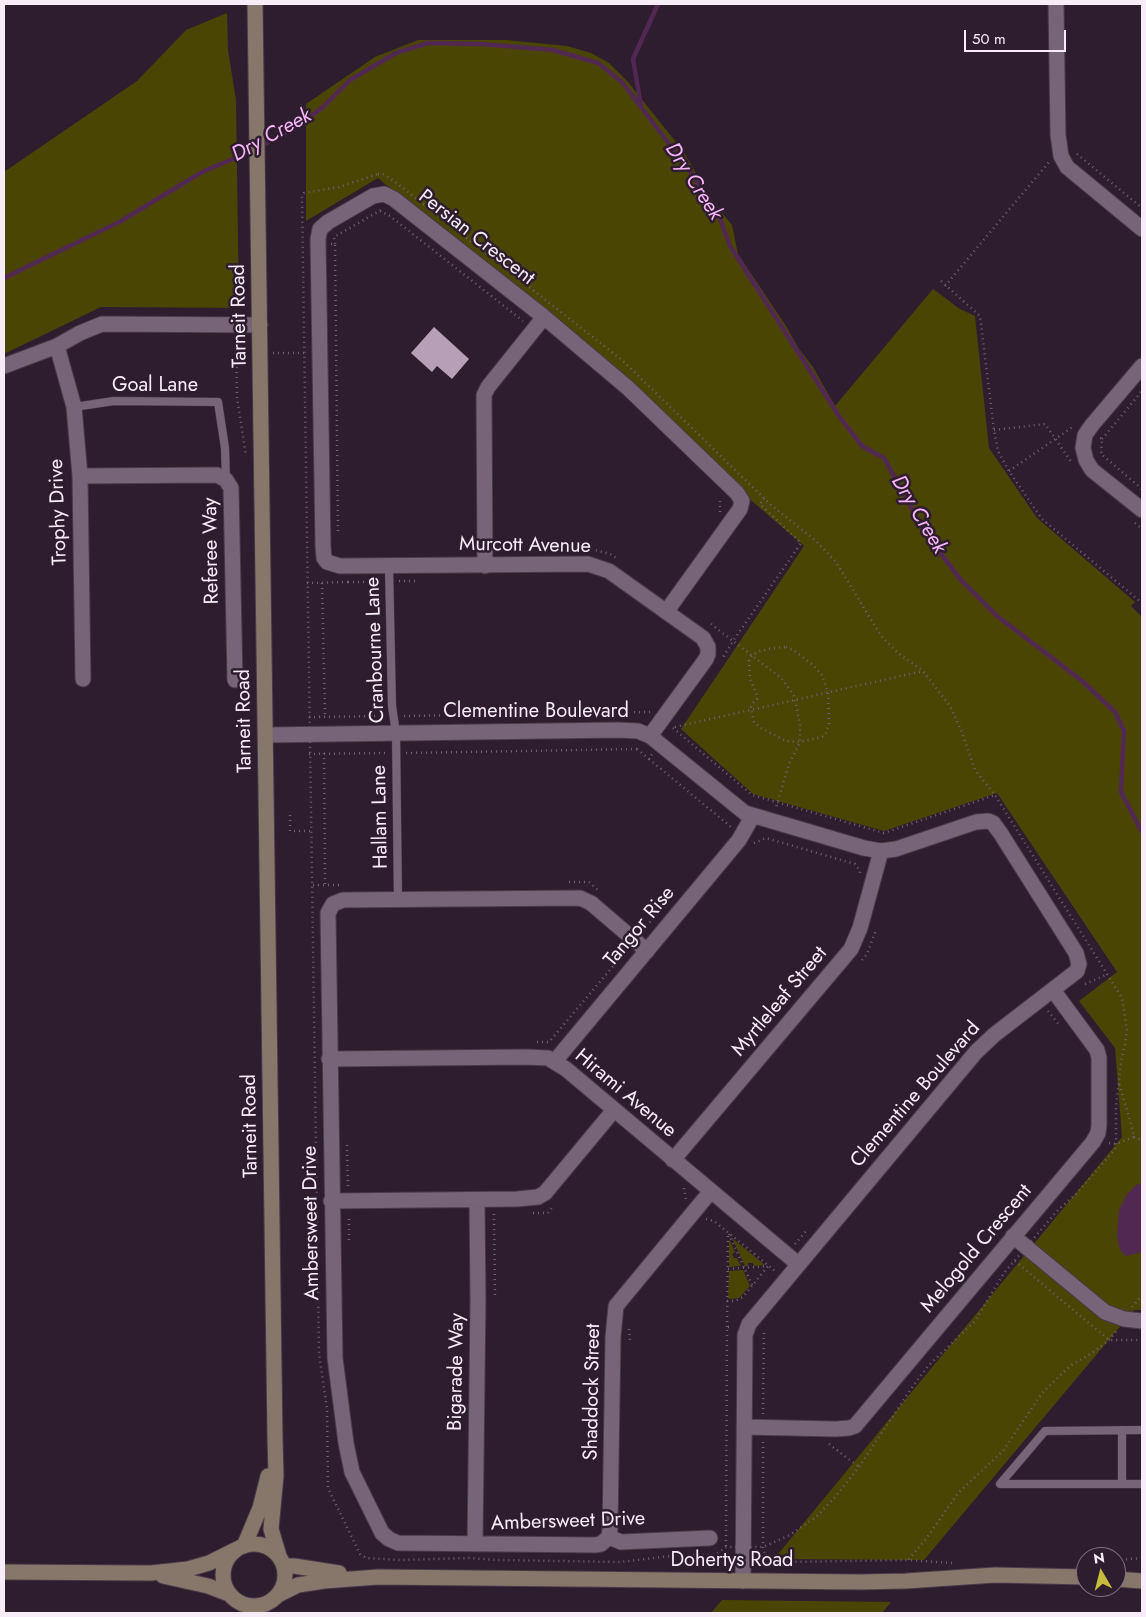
<!DOCTYPE html>
<html>
<head>
<meta charset="utf-8">
<style>
  body { margin:0 }
  #map { position:relative; width:1146px; height:1617px; overflow:hidden; background:#2e1d2e; font-family:Jost,sans-serif }
  canvas { display:block }
  .frame { position:absolute; inset:0; border:5px solid #f8ecf8; pointer-events:none }
  .north { position:absolute; left:1076px; top:1547px; width:50px; height:50px; box-sizing:border-box; background:#2e1d2e; border:1px solid #7f707f; border-radius:50%; rotate:352deg; font-size:14px; font-weight:700; line-height:20px; text-align:center; color:#f8ecf8 }
  .north::after { content:''; display:block; margin:auto; width:18px; height:22px; background:#c7bb3b; clip-path:polygon(50% 0,100% 100%,50% 72%,0 100%) }
  .scale { position:absolute; left:964px; top:30px; width:102px; height:22px; box-sizing:border-box; border:2px solid #f8ecf8; border-top:0; padding-left:6px; font-size:15px; line-height:18px; white-space:nowrap; color:#f8ecf8; -webkit-text-stroke:4px #2e1d2e; paint-order:stroke }
</style>
</head>
<body>
<div id="map">
<canvas width="1146" height="1617"></canvas>
<div class="frame"></div>
<div class="north">N</div>
<div class="scale">50 m</div>
</div>
<script>
const g = document.querySelector('canvas').getContext('2d');
g.lineJoin = 'round';
function fillPath(path, color) { g.fillStyle = color; g.fill(path, 'evenodd'); }
const shape = rows => new Path2D(rows.map(r => 'M' + r).join(''));
function stroke(path, color, width, dash) { g.strokeStyle = color; g.lineWidth = width; g.lineCap = dash ? 'butt' : 'round'; g.setLineDash(dash || []); g.stroke(path); }
function drawText(font, color, halo, rows, align = 'center') {
  g.font = font + ' Jost,sans-serif'; g.lineWidth = 5; g.setLineDash([]); g.textBaseline = 'middle'; g.strokeStyle = halo; g.fillStyle = color; for (const [text, x, y, turn = 0] of rows) {
    g.save(); g.translate(x, y); g.rotate((+turn || 0) * Math.PI / 180); g.textAlign = isNaN(turn) ? turn : align; if (halo) g.strokeText(text, 0, 0); g.fillText(text, 0, 0); g.restore();
  }
}
fillPath(shape([
  [227,13,228,50,236,100,239,308,101,307,4,354,4,172,137,81,186,30],
  [418,40,506,40,567,46,591,53,609,63,628,82,683,151,711,199,732,225,738,254,786,326,799,349,813,367,835,406,933,289,960,309,975,316,989,448,1037,518,1135,602,1131,606,1142,617,1142,1310,1134,1310,924,1560,774,1559,1122,1137,1115,1048,1079,1001,1117,972,997,793,884,831,753,794,681,729,804,546,378,178,306,221,306,104,375,57],
  [732,1238,765,1265,754,1266,753,1263,748,1263,748,1266,745,1266],
  [729,1239,735,1252,732,1254,734,1258,737,1258,741,1266,729,1267],
  [743,1270,750,1286,739,1298,730,1299,728,1298,729,1271],
  [722,1600,723,1600,891,1602,882,1613,711,1613]
]), '#4b4503');
fillPath(shape([
  [1142,1183,1142,1252,1126,1256,1120,1250,1117,1236,1119,1210,1127,1194,1136,1185]
]), '#512852');
stroke(shape([
  [641,106,633,59,658,4],
  [261,146,296,127,323,107,350,80,396,53,428,43,481,44,553,50,598,63,622,82,689,170,720,219,730,246,839,416,862,446,884,458,927,536,961,580,997,616,1081,680,1115,712,1124,731,1121,792,1142,832],
  [4,278,121,221,202,172,254,150]
]), '#512852', 4.5);
fillPath(shape([
  [434,327,469,359,452,379,437,366,432,372,411,353]
]), '#b7a0b7');
const lane = shape([
  [74,407,114,401,218,402,225,448,226,480],
  [389,566,392,706,396,733,398,900],
  [1142,1430,1045,1431,1000,1484,1142,1484],
  [1122,1484,1122,1430]
]);
const street = shape([
  [1056,4,1058,135,1061,156,1067,167,1142,229],
  [57,346,74,407,80,476,83,679],
  [4,366,57,346,80,333,102,324,260,325],
  [1142,366,1092,425,1085,435,1083,448,1086,460,1092,470,1142,510],
  [80,476,217,475,226,480,231,488,235,680],
  [485,566,484,395,488,387,544,317],
  [266,735,618,730,638,731,650,736,745,813,864,848,881,851,896,849,976,822,988,821,993,823,1001,834,1076,953,1079,964,1077,971,994,1035,976,1052,749,1324,745,1335,743,1581],
  [650,736,706,659,708,654,708,647,703,638,609,571,588,564,340,566,327,562,324,558,323,546,318,239,320,229,328,222,373,196,384,194,394,199,544,317,628,388,737,493,742,501,740,509,666,612],
  [329,1059,525,1057,548,1058,566,1069,798,1264],
  [555,1061,739,840,752,817],
  [673,1160,851,949,860,928,881,851],
  [331,1201,517,1199,538,1197,545,1193,614,1110],
  [1013,1236,1105,1312,1124,1319,1142,1321],
  [744,1427,836,1429,849,1428,855,1426,1093,1142,1098,1133,1099,1125,1099,1058,1097,1050,1053,990],
  [609,1537,601,1544,595,1545,398,1543,389,1539,382,1533,352,1472,346,1443,335,1358,328,913,333,904,343,900,580,898,591,903,647,951],
  [609,1537,610,1529,613,1337,616,1306,711,1191],
  [609,1537,621,1542,710,1538],
  [475,1544,478,1300,477,1200]
]);
const secondary = shape([
  [255,4,275,1438,276,1476,271,1529,279,1556],
  '223 1575a31 31 0 1 1 62 0a31 31 0 1 1-62 0Z',
  [244,1546,260,1508,268,1476],
  [284,1566,294,1566,339,1573],
  [4,1572,151,1573,188,1569,209,1563,235,1550],
  [163,1576,208,1586,229,1594],
  [1116,1579,1142,1581],
  [278,1595,298,1585,324,1581,378,1577,860,1582,906,1581,995,1575,1086,1577]
]);
stroke(lane, '#483948', 9);
stroke(street, '#483948', 17);
stroke(secondary, '#483948', 17);
stroke(shape([
  [1077,154,1142,208],
  [378,174,383,174,394,181,622,360,771,505,816,541,836,562,881,636,898,653,923,671,950,706,961,730,975,770,995,795,1122,998,1127,1030,1125,1045,1121,1061,1116,1107,1116,1148,1076,1194,1058,1210,1004,1273,975,1321,928,1366,913,1386,859,1467,836,1496,816,1517,790,1535,763,1547,726,1547,715,1555,679,1555,620,1562,498,1560,469,1558,400,1560,366,1558,360,1554,328,1488,327,1409,319,1354,302,196,304,193,339,187,378,174],
  [380,211,390,216,523,321],
  [331,244,335,244,338,534],
  [335,244,334,237,381,210],
  [941,281,980,316,994,430,998,451,1009,471,1042,519,1142,603],
  [945,286,1049,162],
  [236,312,243,263],
  [236,337,237,397,246,456],
  [236,353,247,353],
  [273,353,304,353],
  [994,430,1045,424,1072,463],
  [1100,438,1102,439,1101,454,1142,489],
  [1102,439,1142,391],
  [1009,471,1074,426],
  [764,498,760,504,801,543,733,641,781,678,793,694,795,700,800,725,800,742,789,764,776,808],
  [720,512,720,498],
  [1135,523,1142,529],
  [591,549,610,554,616,558],
  [399,581,416,581],
  [348,582,381,582],
  [307,583,348,582],
  [322,583,325,716],
  [711,624,733,641,722,659],
  [786,647,796,652,814,666,822,675,828,693,829,724,826,733,822,737,799,742,786,741,761,728,754,722,753,718,751,707,753,703,757,699,757,695,750,679,749,661,752,655,760,651,774,648,786,647],
  [404,716,651,712],
  [309,717,383,716],
  [675,727,923,671],
  [673,728,752,795,884,833,995,795],
  [637,749,649,759,652,754],
  [324,753,325,885],
  [406,753,637,749],
  [309,754,385,753],
  [649,759,731,827],
  [290,815,290,831,311,831],
  [754,843,766,838,855,864,860,871,860,874],
  [569,882,589,882,598,890],
  [313,885,340,885],
  [643,930,669,900],
  [862,960,867,954,876,930],
  [1085,984,1108,974],
  [1048,1011,1060,1026],
  [965,1041,979,1028],
  [537,1042,549,1042,626,951],
  [1134,1137,1142,1140],
  [1109,1143,1116,1144,1134,1137,1131,1124,1119,1083],
  [347,1145,348,1187],
  [684,1188,686,1200],
  [533,1213,548,1213,554,1205],
  [494,1214,495,1297],
  [706,1219,714,1221,775,1271],
  [729,1234,752,1285],
  [349,1240,349,1215],
  [795,1244,808,1229],
  [1015,1261,1109,1340,1142,1340],
  [728,1269,768,1266],
  [727,1301,735,1301,743,1297,768,1266],
  [1132,1307,1142,1295],
  [727,1327,728,1234],
  [629,1329,630,1340],
  [763,1414,764,1329],
  [763,1442,763,1547,765,1555,784,1562,908,1560],
  [829,1444,859,1467],
  [726,1546,727,1327,732,1327],
  [1116,1560,1142,1558],
  [952,1563,908,1560,926,1539,958,1493,1003,1451,1042,1393,1070,1366,1092,1353,1109,1340,1117,1330]
]), '#706170', 2.5, [1, 4]);
stroke(lane, '#786478', 8);
stroke(street, '#786478', 15);
stroke(secondary, '#87766a', 15);
drawText('20px', '#f8ecf8', '#2e1d2e', [
  ["Persian Crescent",476,238,38],
  ["Tarneit Road",240,316,-91],
  ["Goal Lane",155,386],
  ["Trophy Drive",59,512,-92],
  ["Murcott Avenue",525,546,1],
  ["Referee Way",212,551,-91],
  ["Cranbourne Lane",376,650,-92],
  ["Clementine Boulevard",536,712],
  ["Tarneit Road",245,721,-91],
  ["Hallam Lane",381,817,-91],
  ["Tangor Rise",640,927,-50],
  ["Myrtleleaf Street",780,1002,-50],
  ["Hirami Avenue",625,1094,40],
  ["Clementine Boulevard",916,1095,-49],
  ["Tarneit Road",251,1126,-91],
  ["Ambersweet Drive",312,1223,-91],
  ["Melogold Crescent",977,1249,-50],
  ["Bigarade Way",457,1372,-89],
  ["Shaddock Street",593,1392,-89],
  ["Ambersweet Drive",568,1522,-2],
  ["Dohertys Road",732,1561]
]);
drawText('italic 21px', '#f8b5f9', '#2e1d2e', [
  ["Dry Creek",272,136,-29],
  ["Dry Creek",693,182,57],
  ["Dry Creek",918,515,59]
]);
</script>
</body>
</html>
